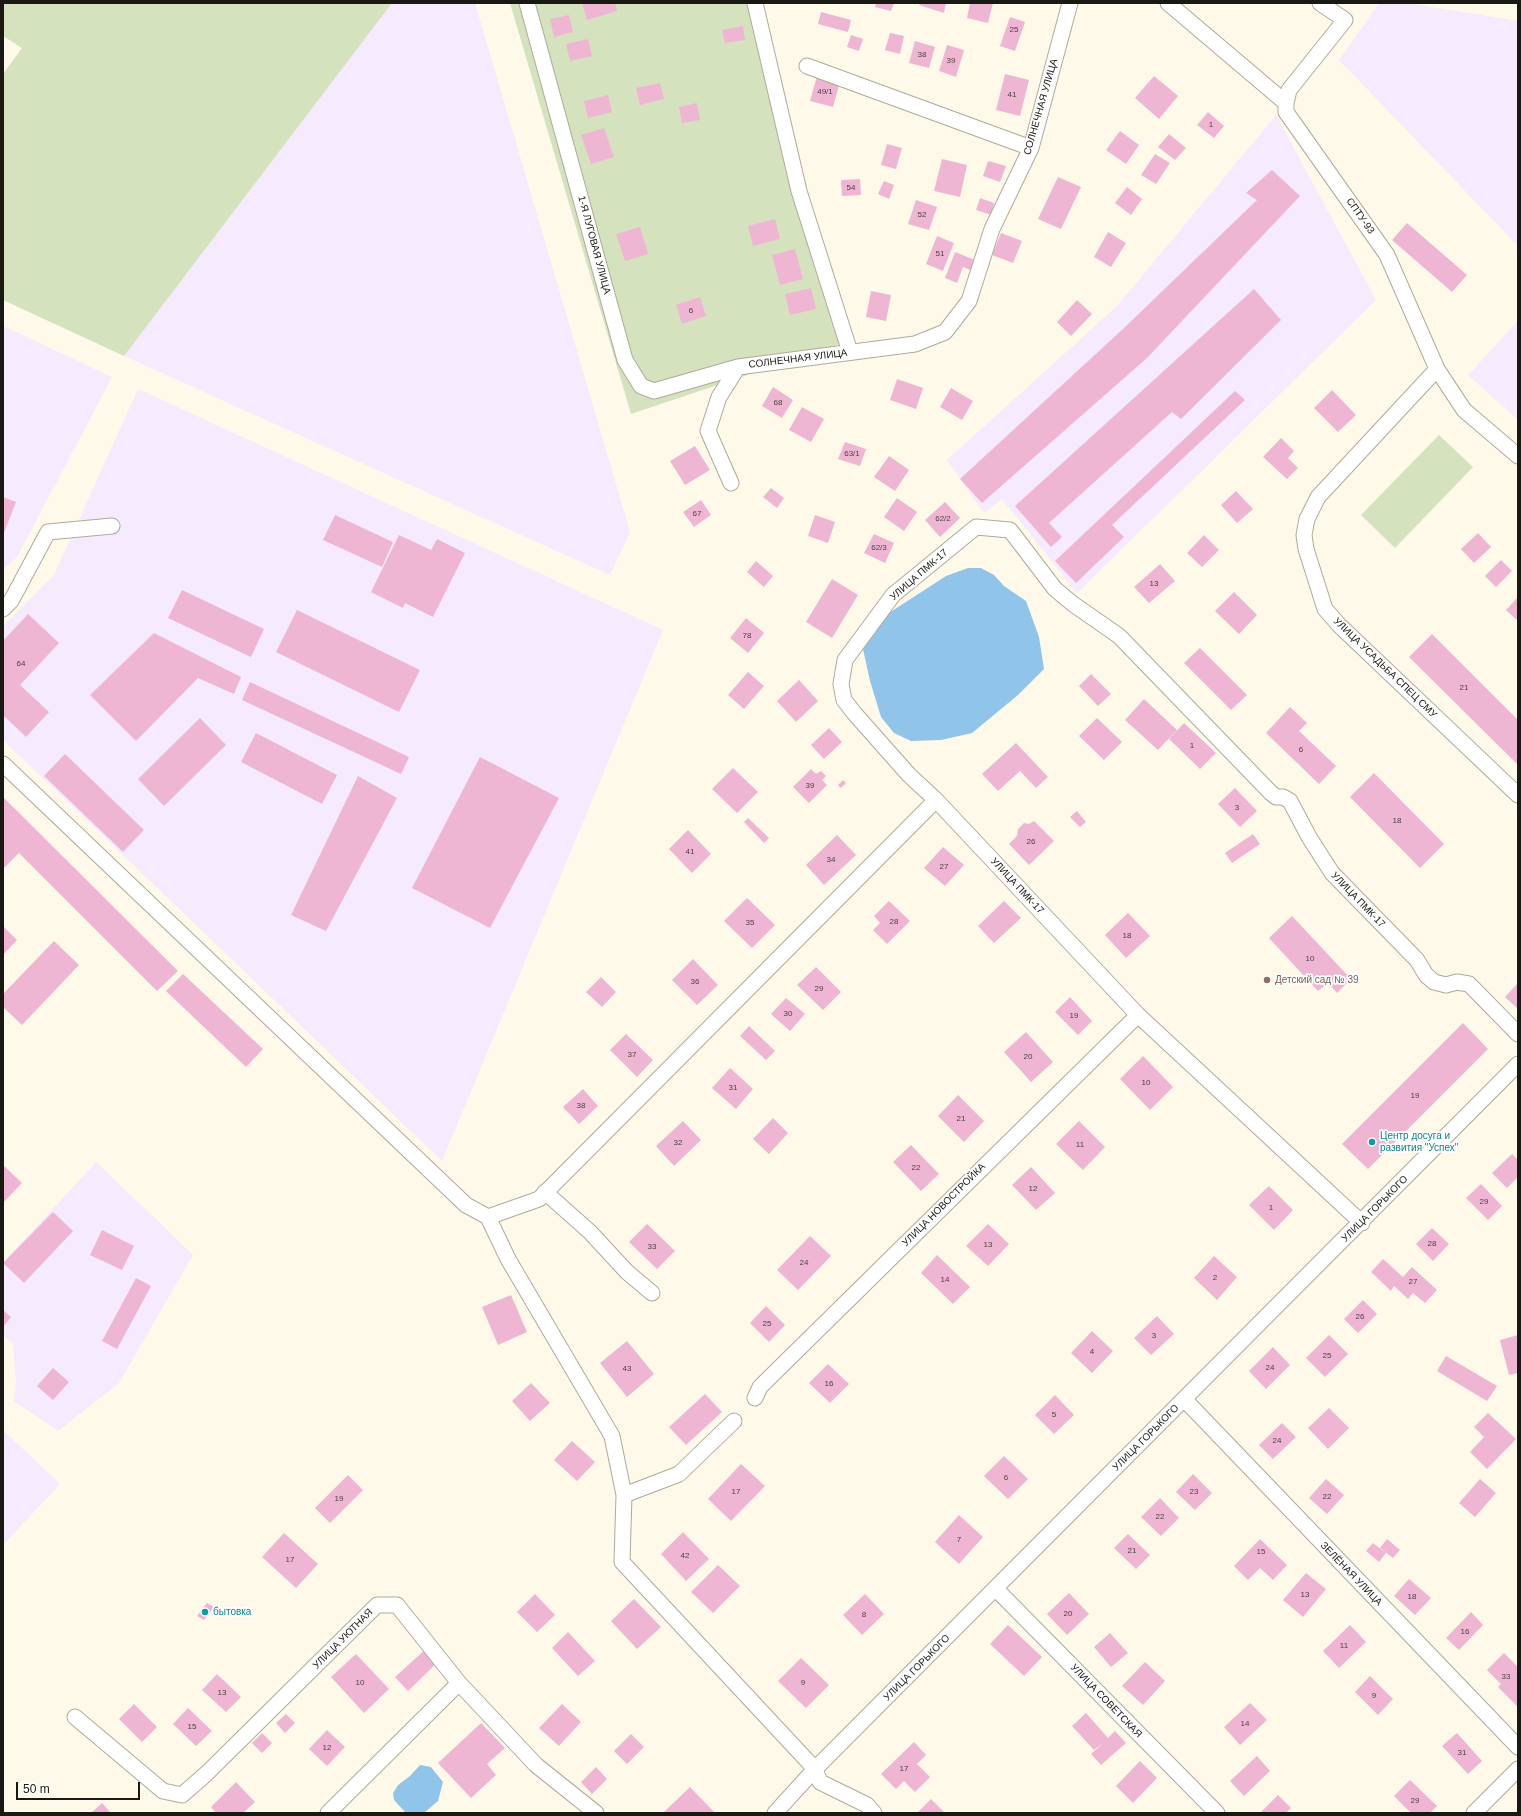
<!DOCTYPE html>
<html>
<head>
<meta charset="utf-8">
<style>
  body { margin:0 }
  #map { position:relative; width:1521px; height:1816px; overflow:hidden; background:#fef9e9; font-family:Arial,sans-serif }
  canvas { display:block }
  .frame { position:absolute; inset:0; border:4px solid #191812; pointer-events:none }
  .scale { position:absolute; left:16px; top:1782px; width:124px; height:18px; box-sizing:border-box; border:2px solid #191812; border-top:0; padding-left:5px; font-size:12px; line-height:14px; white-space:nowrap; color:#191812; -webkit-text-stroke:3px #fff; paint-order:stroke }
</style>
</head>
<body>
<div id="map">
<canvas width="1521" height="1816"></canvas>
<div class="frame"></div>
<div class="scale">50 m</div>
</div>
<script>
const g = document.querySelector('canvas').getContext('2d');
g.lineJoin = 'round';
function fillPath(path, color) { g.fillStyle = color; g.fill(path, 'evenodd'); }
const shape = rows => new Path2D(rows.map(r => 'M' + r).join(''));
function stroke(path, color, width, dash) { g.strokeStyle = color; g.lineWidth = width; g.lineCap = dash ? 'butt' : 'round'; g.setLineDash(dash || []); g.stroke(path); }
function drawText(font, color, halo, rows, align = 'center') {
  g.font = font + ' Arial,sans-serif'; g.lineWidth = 3.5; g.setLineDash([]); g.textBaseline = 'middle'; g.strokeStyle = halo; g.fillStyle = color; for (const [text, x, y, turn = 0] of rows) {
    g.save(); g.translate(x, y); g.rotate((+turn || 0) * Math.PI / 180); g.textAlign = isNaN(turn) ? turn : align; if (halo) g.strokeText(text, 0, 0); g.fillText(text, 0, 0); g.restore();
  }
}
fillPath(shape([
  [392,3,475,3,630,532,610,575,124,356],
  [1379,3,1407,3,1518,21,1518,246,1339,60],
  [1276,115,1376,300,1077,593,1002,499,984,513,947,460,1117,306],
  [1518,321,1518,420,1468,375],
  [3,326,112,377,17,557,3,570],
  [138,389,663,630,442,1161,3,740,3,626,54,575],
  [96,1162,193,1255,119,1383,58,1431,14,1401,16,1382,13,1344,3,1335,3,1263],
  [3,1430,60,1484,3,1545]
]), '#f6eafe');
fillPath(shape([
  [3,3,392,3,124,356,3,300,3,74,22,48,3,36],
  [510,3,750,3,843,343,631,414],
  [1439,435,1473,467,1395,548,1361,515]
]), '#d5e2be');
fillPath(shape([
  [968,568,981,568,994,575,1004,586,1026,601,1039,637,1044,669,1018,695,972,733,941,740,911,741,894,733,881,717,870,681,863,649,867,636,877,623,892,611,946,576],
  [420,1765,431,1767,443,1782,438,1801,424,1813,406,1813,394,1800,393,1793,398,1785,410,1776]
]), '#90c5e9');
fillPath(shape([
  [582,3,615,3,617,11,587,20],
  [876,3,894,3,891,11,875,7],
  [920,3,946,3,944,13,919,5],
  [970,3,993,3,988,23,967,18],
  [821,12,851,20,848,32,818,24],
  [569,15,573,32,554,37,550,19],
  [1010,17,1025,22,1015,51,1000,46],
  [743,26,745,40,725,43,722,30],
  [890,33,904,36,900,54,885,50],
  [851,35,863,39,859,51,847,47],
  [588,39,592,56,570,61,566,44],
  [915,41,935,47,929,68,909,63],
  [947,45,964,50,956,77,939,71],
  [1005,74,1029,80,1020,116,996,110],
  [817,76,840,82,833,107,810,101],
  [1154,76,1178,96,1159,119,1135,98],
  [660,83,664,99,640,105,636,88],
  [608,95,612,112,588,118,584,101],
  [697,103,700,120,682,123,679,107],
  [1208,112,1224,126,1214,138,1197,125],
  [604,128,614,157,591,164,581,135],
  [1120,131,1139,145,1126,164,1106,150],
  [1169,134,1186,148,1175,160,1158,147],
  [887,144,902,148,896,169,881,165],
  [1155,154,1170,163,1156,184,1141,175],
  [942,159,967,165,960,197,934,191],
  [988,161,1006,166,1000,182,983,176],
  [1272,170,1300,196,1147,358,982,503,960,479,1124,328,1257,200,1246,193],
  [1058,177,1081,187,1061,229,1038,219],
  [860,179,861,195,842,196,841,180],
  [884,181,894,185,889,199,878,194],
  [1127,187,1142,199,1131,215,1115,203],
  [980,198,994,203,991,215,976,210],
  [916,200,937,207,929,230,908,224],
  [775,219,780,239,753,246,748,226],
  [1407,223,1467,275,1452,292,1392,240],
  [640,227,648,254,625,261,616,234],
  [1108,232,1126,243,1111,267,1094,257],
  [1001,233,1022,241,1013,263,992,255],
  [937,236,954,243,943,271,926,264],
  [795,249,803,279,780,285,772,255],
  [955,252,975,260,970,270,963,267,957,283,945,278],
  [811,288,816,309,790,315,785,294],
  [1254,289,1281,320,1181,419,1172,412,1049,523,1062,537,1051,547,1015,506],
  [871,291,891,295,886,321,866,317],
  [700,297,706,316,682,324,676,305],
  [1077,300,1092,314,1071,336,1057,322],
  [897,379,923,388,916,409,890,400],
  [773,387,793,400,782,418,762,406],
  [951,388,973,401,962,420,940,407],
  [1332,390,1356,415,1338,432,1314,408],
  [1235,391,1245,400,1112,525,1124,537,1076,583,1055,561],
  [802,407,824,419,811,442,789,430],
  [1281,438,1294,451,1288,458,1298,468,1287,479,1263,457],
  [845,442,866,449,860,466,838,459],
  [695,446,710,470,685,485,670,461],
  [889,456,909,470,895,491,874,477],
  [771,488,784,498,777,508,763,497],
  [1236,491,1253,509,1237,523,1221,505],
  [3,497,16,502,3,535],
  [897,498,917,512,904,531,884,517],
  [701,500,711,515,694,527,683,512],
  [945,502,960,518,940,537,925,520],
  [335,515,393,542,382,567,323,540],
  [815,515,835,522,828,543,808,536],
  [1478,533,1491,547,1474,563,1461,549],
  [874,534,894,543,885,563,864,553],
  [399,535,431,550,437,539,465,553,433,617,405,603,403,608,371,592],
  [1204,535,1219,550,1202,567,1187,553],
  [1501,560,1512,571,1496,587,1485,576],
  [756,561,773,576,764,587,747,572],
  [1160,564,1175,581,1149,603,1134,587],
  [832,579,858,595,832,638,806,622],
  [182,590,264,629,251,657,168,618],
  [1234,592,1257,615,1239,634,1215,611],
  [1518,597,1518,621,1506,610],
  [297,610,420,670,399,712,276,652],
  [28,614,59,643,20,685,49,712,26,737,3,715,3,641],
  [746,618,764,633,748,653,730,638],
  [154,633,241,677,234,694,198,678,136,741,90,695],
  [1432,634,1518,720,1518,765,1409,657],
  [1200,648,1247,695,1231,710,1184,663],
  [748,672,764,686,744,709,728,695],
  [1091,674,1111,694,1098,706,1079,686],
  [799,680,818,701,796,722,777,701],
  [250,682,409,757,401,774,242,700],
  [1144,699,1177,730,1158,750,1125,720],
  [1290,707,1307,723,1299,731,1336,766,1319,784,1266,733],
  [200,718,226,745,164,806,138,779],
  [1097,718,1122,742,1104,760,1079,736],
  [1184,723,1216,753,1200,769,1169,739],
  [829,728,842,742,824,759,811,745],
  [256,733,337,775,322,804,241,762],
  [1016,743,1048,777,1036,788,1020,771,998,791,982,774],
  [65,754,144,830,123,852,44,776],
  [480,757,559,798,490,928,412,888],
  [733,768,758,792,737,813,712,789],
  [811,769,816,774,821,771,826,776,822,780,827,785,809,803,793,787],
  [1374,773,1444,844,1420,868,1350,797],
  [358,776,397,798,326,931,291,915],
  [843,780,846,783,841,788,838,785],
  [1235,788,1257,811,1240,827,1218,804],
  [3,797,178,971,157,991,19,853,3,869],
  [1077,811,1086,822,1080,827,1070,817],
  [748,818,769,838,764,843,744,822],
  [1034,821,1054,841,1029,865,1009,844,1017,836,1018,829,1024,823,1029,824],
  [688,830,711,854,692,873,669,849],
  [1253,834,1260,844,1232,863,1225,853],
  [837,835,856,855,824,885,806,865],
  [943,847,964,865,945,886,924,868],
  [747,898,775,925,752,948,724,921],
  [889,901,910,921,887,944,873,930,880,923,874,916],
  [1004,901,1021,918,994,943,978,926],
  [1128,913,1150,936,1126,958,1105,935],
  [1292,916,1351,979,1337,993,1328,983,1318,991,1269,938],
  [3,926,17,940,3,955],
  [54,941,79,965,22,1025,3,1007,3,994],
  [693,959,718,985,697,1005,672,980],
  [816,967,841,992,823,1010,797,985],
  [183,974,263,1049,246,1067,166,991],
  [601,977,616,992,602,1007,586,992],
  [1518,983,1518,1009,1505,997],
  [1070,997,1092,1021,1078,1035,1055,1012],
  [786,998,805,1014,790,1031,771,1014],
  [1463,1023,1488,1049,1368,1169,1342,1144],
  [749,1026,775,1051,766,1060,740,1036],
  [1026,1032,1053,1062,1031,1082,1004,1052],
  [626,1034,653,1060,637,1077,610,1050],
  [1143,1056,1173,1087,1150,1110,1120,1079],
  [730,1068,753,1089,736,1109,712,1088],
  [583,1089,598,1106,579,1124,563,1107],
  [958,1095,984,1121,964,1142,938,1116],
  [773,1118,788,1133,769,1154,753,1139],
  [683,1121,701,1140,674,1166,656,1146],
  [1079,1121,1105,1147,1083,1170,1056,1144],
  [911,1145,939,1174,921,1191,893,1162],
  [1512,1154,1518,1160,1518,1179,1517,1178,1507,1188,1492,1173],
  [3,1165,22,1183,3,1203],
  [1031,1167,1055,1193,1036,1210,1012,1185],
  [1481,1184,1502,1206,1488,1220,1466,1198],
  [1269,1186,1293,1210,1274,1230,1249,1205],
  [53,1212,73,1231,24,1283,3,1263],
  [647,1224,675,1251,657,1269,629,1242],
  [988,1224,1009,1244,988,1266,966,1246],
  [1432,1228,1449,1244,1433,1261,1416,1244],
  [102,1230,134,1246,122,1270,90,1255],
  [810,1236,831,1256,798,1290,777,1270],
  [937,1255,970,1287,953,1304,921,1273],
  [1214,1256,1237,1277,1217,1300,1194,1278],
  [1383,1259,1403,1277,1412,1267,1437,1290,1425,1303,1413,1293,1408,1299,1394,1286,1391,1291,1371,1272],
  [136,1278,151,1286,117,1349,102,1341],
  [511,1295,527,1332,498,1345,482,1307],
  [1363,1300,1377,1314,1358,1333,1344,1319],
  [766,1306,785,1325,769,1342,750,1323],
  [3,1310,11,1317,3,1327],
  [1157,1316,1174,1334,1151,1355,1134,1338],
  [1092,1331,1113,1351,1092,1373,1071,1353],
  [1329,1335,1348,1354,1325,1377,1306,1358],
  [1518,1335,1518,1373,1509,1375,1500,1340],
  [627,1341,654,1374,627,1397,600,1363],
  [1273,1347,1290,1365,1266,1389,1249,1371],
  [1446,1356,1497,1386,1487,1401,1437,1371],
  [828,1364,849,1384,830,1403,809,1383],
  [53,1368,69,1382,53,1400,37,1386],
  [531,1383,550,1403,530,1421,512,1401],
  [705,1394,722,1412,686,1445,669,1427],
  [1055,1395,1074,1415,1054,1434,1035,1415],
  [1329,1408,1349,1428,1328,1449,1308,1428],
  [1488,1413,1516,1439,1487,1469,1470,1452,1484,1437,1474,1427],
  [1282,1423,1296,1437,1273,1459,1259,1445],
  [572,1441,595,1462,577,1481,554,1460],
  [1004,1456,1028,1479,1008,1499,984,1476],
  [741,1464,765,1486,731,1521,708,1499],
  [1193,1474,1212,1493,1195,1510,1176,1492],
  [348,1475,363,1490,330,1523,315,1508],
  [1326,1479,1344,1495,1327,1514,1309,1498],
  [1480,1479,1496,1493,1475,1517,1459,1503],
  [1160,1498,1179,1518,1161,1536,1141,1517],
  [959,1515,983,1537,959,1564,935,1542],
  [683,1532,709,1559,686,1581,661,1554],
  [284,1533,318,1564,296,1588,262,1557],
  [1128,1534,1150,1555,1136,1569,1114,1548],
  [1260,1539,1287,1565,1273,1580,1260,1568,1248,1580,1234,1566],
  [1387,1539,1400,1550,1393,1558,1380,1548],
  [1373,1543,1386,1553,1379,1562,1366,1551],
  [718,1565,740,1586,713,1613,691,1592],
  [1306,1573,1326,1589,1303,1617,1283,1600],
  [1409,1579,1431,1598,1415,1615,1394,1596],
  [1069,1593,1089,1614,1067,1635,1047,1614],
  [535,1594,555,1615,537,1632,517,1612],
  [865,1594,884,1614,862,1635,843,1615],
  [634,1599,661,1627,637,1649,611,1621],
  [207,1603,214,1607,204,1620,197,1616],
  [1471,1612,1483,1625,1459,1650,1446,1638],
  [1008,1625,1042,1657,1024,1676,990,1644],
  [1350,1625,1366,1642,1339,1668,1323,1651],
  [568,1632,595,1661,578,1676,552,1648],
  [1110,1633,1128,1653,1111,1667,1094,1647],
  [427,1648,439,1661,408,1691,395,1677],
  [1504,1653,1518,1667,1518,1707,1498,1687,1501,1684,1487,1670],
  [356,1654,389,1689,364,1713,331,1677],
  [801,1658,829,1685,806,1708,778,1681],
  [1145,1662,1165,1681,1143,1705,1122,1686],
  [217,1674,241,1697,226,1712,202,1690],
  [1370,1676,1393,1699,1378,1715,1355,1692],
  [1250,1703,1267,1720,1240,1745,1224,1727],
  [134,1704,157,1727,142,1742,119,1719],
  [562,1704,581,1722,559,1746,539,1728],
  [188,1708,212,1731,196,1746,173,1724],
  [1086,1713,1108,1738,1115,1731,1126,1743,1101,1765,1091,1754,1104,1742,1094,1750,1072,1726],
  [286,1714,295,1723,285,1733,276,1723],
  [481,1723,505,1748,487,1764,496,1775,471,1798,438,1763],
  [327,1730,345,1747,327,1766,309,1749],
  [262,1733,272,1743,262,1753,252,1743],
  [1457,1733,1482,1761,1468,1774,1442,1746],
  [631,1734,644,1747,627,1764,614,1751],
  [914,1742,926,1755,917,1764,930,1777,915,1792,904,1781,896,1789,881,1774],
  [1257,1756,1270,1771,1244,1796,1230,1781],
  [1140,1761,1157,1778,1133,1803,1116,1786],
  [596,1767,607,1779,592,1794,581,1782],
  [1410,1780,1437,1806,1430,1813,1411,1813,1394,1796],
  [236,1782,255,1802,243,1813,216,1813,211,1807],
  [690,1787,715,1813,663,1813],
  [1278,1795,1291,1808,1286,1813,1260,1813],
  [931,1799,945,1813,917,1813],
  [102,1803,111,1813,91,1813]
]), '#efb6d4');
const street = shape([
  [527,3,625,360,641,386,654,391,738,367,915,344,945,332,969,301,992,229,1031,148,1070,3],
  [755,3,799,191,850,352],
  [1168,3,1286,103,1286,112,1387,255,1437,369,1464,410,1518,456],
  [807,66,1031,148],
  [1286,103,1289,90,1345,20,1320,3],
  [1437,369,1318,497,1307,519,1304,535,1306,549,1325,609,1339,625,1518,795],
  [731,483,708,431,719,397,738,367],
  [3,609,11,601,48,532,112,526],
  [3,764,466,1205,488,1217,508,1259,612,1436,624,1495,622,1562,815,1769,820,1782,867,1805,874,1813],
  [545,1192,590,1232,627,1272,652,1293],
  [488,1217,539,1199,936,800],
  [1362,1223,1138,1015,936,800,909,775,855,714,844,700,841,684,845,660,893,595,976,527,1010,530,1055,589,1073,604,1119,636,1271,793,1276,797,1283,797,1290,801,1309,837,1332,873,1417,960,1426,975,1434,982,1446,985,1457,982,1469,984,1518,1034],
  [755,1398,760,1387,1138,1015],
  [1185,1400,1518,1747],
  [624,1495,679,1474,734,1421],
  [996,1589,1217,1813],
  [75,1717,163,1791,182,1795,206,1774,377,1605,397,1605,459,1683,536,1765,596,1813],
  [328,1813,459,1683],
  [775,1813,815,1769,1518,1064],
  [1474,1813,1518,1769]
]);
stroke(street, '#afaa9c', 17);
stroke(street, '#fff', 15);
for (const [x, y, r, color] of [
  [1267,980,4,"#8d6e63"],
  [1372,1142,4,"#0f9aa8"],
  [205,1612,4,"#0f9aa8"]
]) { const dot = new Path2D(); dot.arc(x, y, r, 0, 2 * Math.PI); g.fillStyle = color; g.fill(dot); stroke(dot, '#fff', 1.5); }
drawText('8px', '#4e4042', null, [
  ["25",1014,30],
  ["38",922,55],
  ["39",951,61],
  ["49/1",825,92],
  ["41",1012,95],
  ["1",1211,125],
  ["54",851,188],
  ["52",922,215],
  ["51",940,254],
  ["6",691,311],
  ["68",778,403],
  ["63/1",852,454],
  ["67",697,514],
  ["62/2",943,519],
  ["62/3",879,548],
  ["13",1154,584],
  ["78",747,636],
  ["64",21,664],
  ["21",1464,688],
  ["1",1192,746],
  ["6",1301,750],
  ["39",810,786],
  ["3",1237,808],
  ["18",1397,821],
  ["26",1031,842],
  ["41",690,852],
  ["34",831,860],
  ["27",944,867],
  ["28",894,922],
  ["35",750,923],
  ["18",1127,936],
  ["10",1310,959],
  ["36",695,982],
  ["29",819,989],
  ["30",788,1014],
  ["19",1074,1016],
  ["37",632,1055],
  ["20",1028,1057],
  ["10",1146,1083],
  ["31",733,1088],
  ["19",1415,1096],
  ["38",581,1106],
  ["21",961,1119],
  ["32",678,1143],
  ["11",1080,1145],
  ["22",916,1168],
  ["12",1033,1189],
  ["29",1484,1202],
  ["1",1271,1208],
  ["28",1432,1244],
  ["13",988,1245],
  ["33",652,1247],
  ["24",804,1263],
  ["2",1215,1278],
  ["14",945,1280],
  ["27",1413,1282],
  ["26",1360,1317],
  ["25",767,1324],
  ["3",1154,1336],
  ["4",1092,1352],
  ["25",1327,1356],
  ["24",1270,1368],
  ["43",627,1369],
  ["16",829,1384],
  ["5",1054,1415],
  ["24",1277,1441],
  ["6",1006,1478],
  ["17",736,1492],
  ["23",1194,1492],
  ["22",1327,1497],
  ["19",339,1499],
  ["22",1160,1517],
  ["7",959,1540],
  ["21",1132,1551],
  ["15",1261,1552],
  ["42",685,1556],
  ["17",290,1560],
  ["13",1305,1595],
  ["18",1412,1597],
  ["20",1068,1614],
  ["8",864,1615],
  ["16",1465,1632],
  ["11",1344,1646],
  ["33",1506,1677],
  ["10",360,1683],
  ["9",803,1683],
  ["13",222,1693],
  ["9",1374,1696],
  ["14",1245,1724],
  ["15",192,1727],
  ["12",327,1748],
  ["31",1462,1753],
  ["17",904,1769],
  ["29",1415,1801]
]);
drawText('10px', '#191812', '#fff', [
  ["СОЛНЕЧНАЯ УЛИЦА",1041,107,-74],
  ["СПТУ-93",1360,216,55],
  ["1-Я ЛУГОВАЯ УЛИЦА",594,245,75],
  ["СОЛНЕЧНАЯ УЛИЦА",798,359,-7],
  ["УЛИЦА ПМК-17",919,575,-41],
  ["УЛИЦА УСАДЬБА СПЕЦ СМУ",1385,668,44],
  ["УЛИЦА ПМК-17",1017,886,47],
  ["УЛИЦА ПМК-17",1358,900,46],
  ["УЛИЦА НОВОСТРОЙКА",944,1205,-45],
  ["УЛИЦА ГОРЬКОГО",1375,1209,-45],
  ["УЛИЦА ГОРЬКОГО",1146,1438,-45],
  ["ЗЕЛЁНАЯ УЛИЦА",1351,1574,46],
  ["УЛИЦА УЮТНАЯ",343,1639,-45],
  ["УЛИЦА ГОРЬКОГО",917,1668,-45],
  ["УЛИЦА СОВЕТСКАЯ",1106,1701,46]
]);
drawText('10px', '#785e54', '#fff', [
  ["Детский сад № 39",1275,980]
], 'left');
drawText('10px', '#0d838f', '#fff', [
  ["Центр досуга и",1380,1136],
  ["развития \"Успех\"",1380,1148],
  ["бытовка",213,1612]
], 'left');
</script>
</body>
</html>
